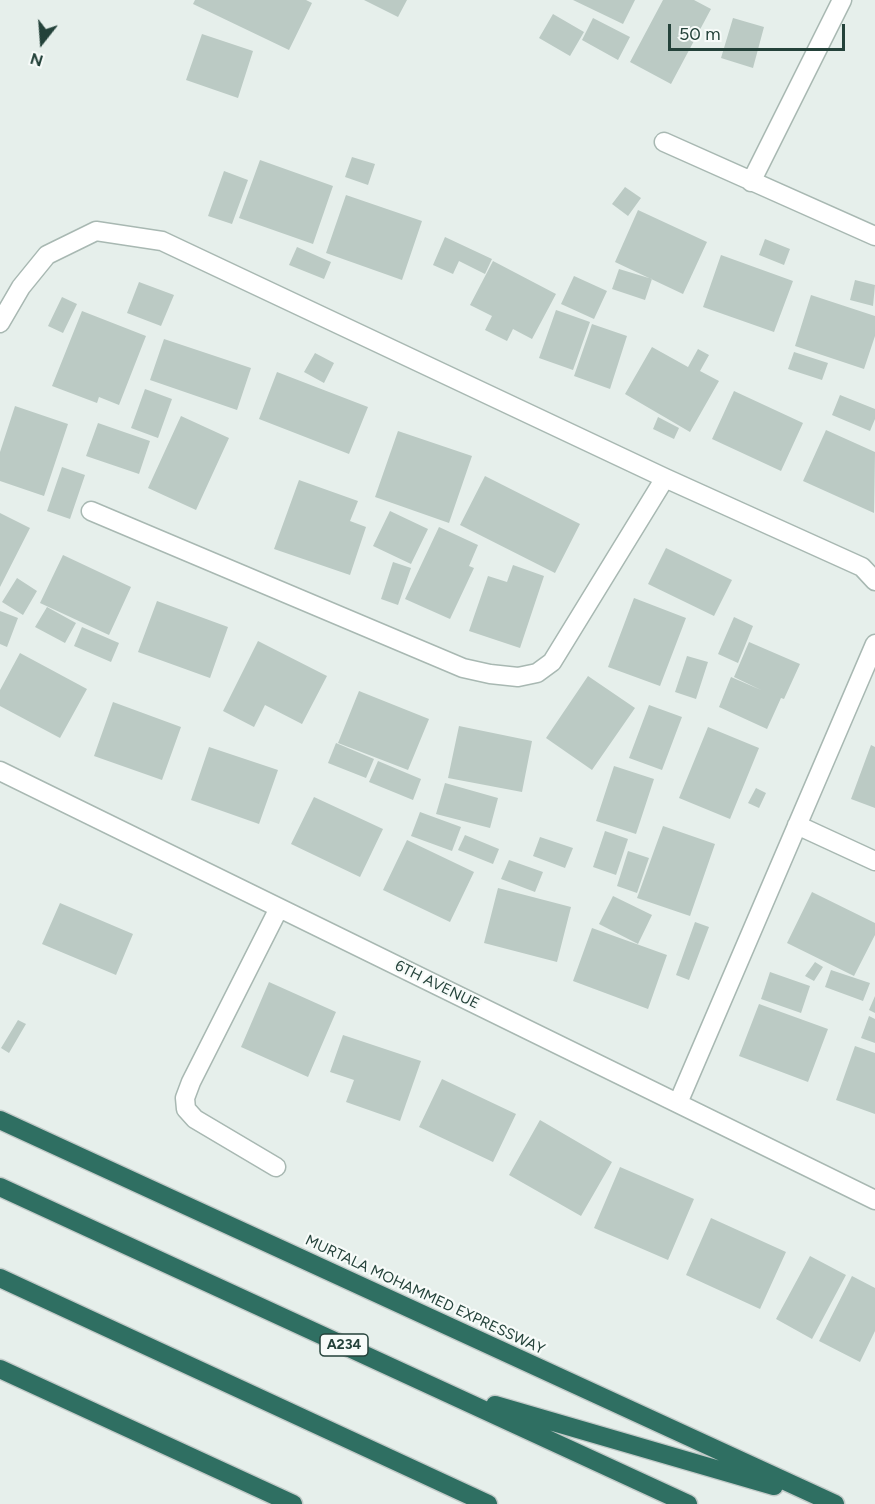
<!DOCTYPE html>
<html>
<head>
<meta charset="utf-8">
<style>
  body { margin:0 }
  #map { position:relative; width:875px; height:1504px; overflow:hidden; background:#e6efeb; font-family:Figtree,sans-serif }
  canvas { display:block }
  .north { position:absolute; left:12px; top:12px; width:60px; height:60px; -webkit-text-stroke:4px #f7fbf9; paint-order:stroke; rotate:197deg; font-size:16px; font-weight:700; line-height:24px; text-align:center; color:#24423a }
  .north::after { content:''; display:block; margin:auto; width:21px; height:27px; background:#24423a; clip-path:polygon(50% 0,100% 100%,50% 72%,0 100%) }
  .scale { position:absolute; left:668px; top:24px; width:177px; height:27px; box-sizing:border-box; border:3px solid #24423a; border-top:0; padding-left:8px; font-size:18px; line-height:21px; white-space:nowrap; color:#24423a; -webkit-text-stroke:4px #f7fbf9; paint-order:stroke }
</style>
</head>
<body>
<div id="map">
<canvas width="875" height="1504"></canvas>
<div class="north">N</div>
<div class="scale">50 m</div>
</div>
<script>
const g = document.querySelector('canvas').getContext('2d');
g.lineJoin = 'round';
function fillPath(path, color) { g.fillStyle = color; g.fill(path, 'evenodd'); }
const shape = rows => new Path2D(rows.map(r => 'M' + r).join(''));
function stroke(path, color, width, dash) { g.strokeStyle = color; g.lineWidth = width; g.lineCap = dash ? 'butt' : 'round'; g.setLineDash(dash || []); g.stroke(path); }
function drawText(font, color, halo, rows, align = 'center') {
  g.font = font + ' Figtree,sans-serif'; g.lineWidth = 4.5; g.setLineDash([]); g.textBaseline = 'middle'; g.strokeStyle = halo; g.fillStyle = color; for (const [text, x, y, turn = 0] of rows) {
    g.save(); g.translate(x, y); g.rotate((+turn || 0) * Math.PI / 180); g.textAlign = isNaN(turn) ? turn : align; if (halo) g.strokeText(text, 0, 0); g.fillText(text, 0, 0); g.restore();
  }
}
fillPath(shape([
  [195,0,306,0,312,3,289,50,193,4],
  [364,0,407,0,398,17],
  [573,0,635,0,623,24],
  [663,0,694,0,711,9,671,84,630,62],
  [553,14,584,32,570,56,539,38],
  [593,18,630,37,618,60,582,40],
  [733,18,764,27,753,68,721,58],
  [202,34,253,51,238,98,186,80],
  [352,157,375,164,368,185,345,177],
  [260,160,333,186,313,244,239,218],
  [224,171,248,180,232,224,208,216],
  [625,187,641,198,628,216,612,204],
  [346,195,422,221,402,280,326,253],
  [638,210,707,242,683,294,615,262],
  [445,237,492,259,485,274,459,261,453,274,433,265],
  [765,239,790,249,784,265,759,255],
  [297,247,331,262,324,279,289,265],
  [721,255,793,281,774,332,703,307],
  [493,261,556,294,532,339,513,329,507,341,485,330,492,316,470,305],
  [619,269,652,279,645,300,612,289],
  [574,276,607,291,594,319,561,304],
  [855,280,875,285,873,306,850,300],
  [139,282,174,295,161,326,127,313],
  [811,295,875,316,875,336,864,369,795,346],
  [62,297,77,304,63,333,48,326],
  [556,310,590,322,573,370,539,358],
  [82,311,146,336,119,405,99,397,97,403,52,386],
  [592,324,627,336,610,389,574,376],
  [164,339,251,368,237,410,150,380],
  [652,347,688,367,698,349,709,355,700,371,719,381,690,432,625,394],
  [794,352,828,363,822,380,788,369],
  [315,353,334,363,324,383,304,372],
  [277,372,368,407,349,454,259,419],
  [145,389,172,399,158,438,131,428],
  [734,391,803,423,781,471,712,439],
  [840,395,875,409,875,419,870,431,832,415],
  [15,406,68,424,44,496,0,481,0,452],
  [181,416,229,438,196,510,148,488],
  [658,417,679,428,674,439,653,429],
  [98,423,150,441,139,474,86,456],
  [826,430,875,452,874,513,803,481],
  [398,431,472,456,449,523,375,497],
  [62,467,85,475,70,519,47,511],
  [485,476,580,524,555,573,460,525],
  [299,480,358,501,350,521,366,527,350,575,274,549],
  [390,511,428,529,411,564,373,546],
  [0,513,30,528,0,587],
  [439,527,478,545,469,566,474,568,450,619,405,599],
  [666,548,732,580,714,616,648,584],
  [63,555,131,587,109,635,40,603],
  [393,562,411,568,398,605,381,599],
  [513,565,544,576,520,648,469,631,488,576,507,582],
  [17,578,37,591,23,615,2,602],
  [634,598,686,618,660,686,608,667],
  [157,601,228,627,210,678,138,652],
  [47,607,76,623,65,643,35,627],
  [0,611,18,618,7,647,0,644],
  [734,617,753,626,738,663,718,654],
  [82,627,119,643,111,662,74,646],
  [258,641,327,676,302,724,265,705,254,727,223,711],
  [749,642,800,664,784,699,781,698,767,729,719,707,731,677,761,690,734,677],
  [20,653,87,689,60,738,0,706,0,690],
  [687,656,708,662,696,699,675,692],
  [588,676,635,708,592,770,546,738],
  [359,691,429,719,408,770,338,743],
  [113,702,181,727,162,780,94,756],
  [649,705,682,717,662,770,629,758],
  [459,726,532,741,522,792,448,778],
  [708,727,759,748,730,819,679,798],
  [336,743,374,759,366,778,328,763],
  [871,745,875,747,875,808,851,799],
  [209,747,278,770,259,824,191,800],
  [378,761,421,779,413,800,369,782],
  [614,766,654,779,636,834,596,821],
  [445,783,498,798,490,828,436,814],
  [756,788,766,793,759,808,748,803],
  [314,797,383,829,360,877,291,844],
  [420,812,461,827,452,851,411,836],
  [663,826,715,844,690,916,637,898],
  [605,831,628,839,616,875,593,867],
  [465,835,499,849,493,864,458,850],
  [540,837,573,848,565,868,533,856],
  [407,840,474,872,450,922,383,890],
  [628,851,649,858,637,893,617,886],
  [509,860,543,872,535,892,501,879],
  [498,888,571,907,557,962,484,943],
  [812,892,875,923,875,935,854,976,787,943],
  [613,896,652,915,638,944,599,924],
  [60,903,133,934,116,975,42,944],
  [695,922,709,927,689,980,676,975],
  [592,928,667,955,648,1009,573,981],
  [815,962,823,967,814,981,805,976],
  [831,970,870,983,863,1001,825,987],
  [770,972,810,986,801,1013,761,999],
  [269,982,336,1012,308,1077,241,1047],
  [875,996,875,1013,869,1010],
  [759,1004,828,1029,808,1082,739,1056],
  [869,1016,875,1019,875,1043,861,1038],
  [18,1020,26,1024,9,1053,1,1048],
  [343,1035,421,1061,400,1121,346,1102,354,1080,330,1072],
  [855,1046,875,1053,875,1114,836,1100],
  [442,1079,516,1114,493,1162,419,1127],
  [540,1120,612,1162,581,1216,509,1175],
  [620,1167,694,1199,668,1260,594,1228],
  [711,1218,786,1252,760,1309,686,1275],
  [810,1256,846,1275,812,1339,776,1319],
  [852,1276,875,1288,875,1331,860,1362,819,1341]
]), '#bbcac4');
const minor = shape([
  [664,142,875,236],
  [751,182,842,0],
  [0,323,21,287,47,255,96,231,162,241,665,478,862,567,875,581],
  [91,511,463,668,490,674,518,677,537,673,552,662,665,478],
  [0,771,875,1200],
  [797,825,875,861],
  [678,1103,875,644],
  [276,1167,195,1119,186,1109,185,1098,191,1082,279,908]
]);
const highway = shape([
  [0,1120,835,1504],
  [0,1187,688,1504],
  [0,1278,488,1504],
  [0,1369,293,1504],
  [495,1405,774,1486]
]);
stroke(minor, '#a8b8b2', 21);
stroke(highway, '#c2cac8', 21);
stroke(minor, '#fff', 18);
stroke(highway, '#2f6f62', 18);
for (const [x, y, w] of [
  [344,1345,48]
]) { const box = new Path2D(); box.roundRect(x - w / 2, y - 11, w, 22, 4.5); g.fillStyle = '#f7fbf9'; g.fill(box); stroke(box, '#24423a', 1.5); }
drawText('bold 14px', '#24423a', null, [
  ["A234",344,1345]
]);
drawText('15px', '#24423a', '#f7fbf9', [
  ["6TH AVENUE",437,985,26],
  ["MURTALA MOHAMMED EXPRESSWAY",425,1295,25]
]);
</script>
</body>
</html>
